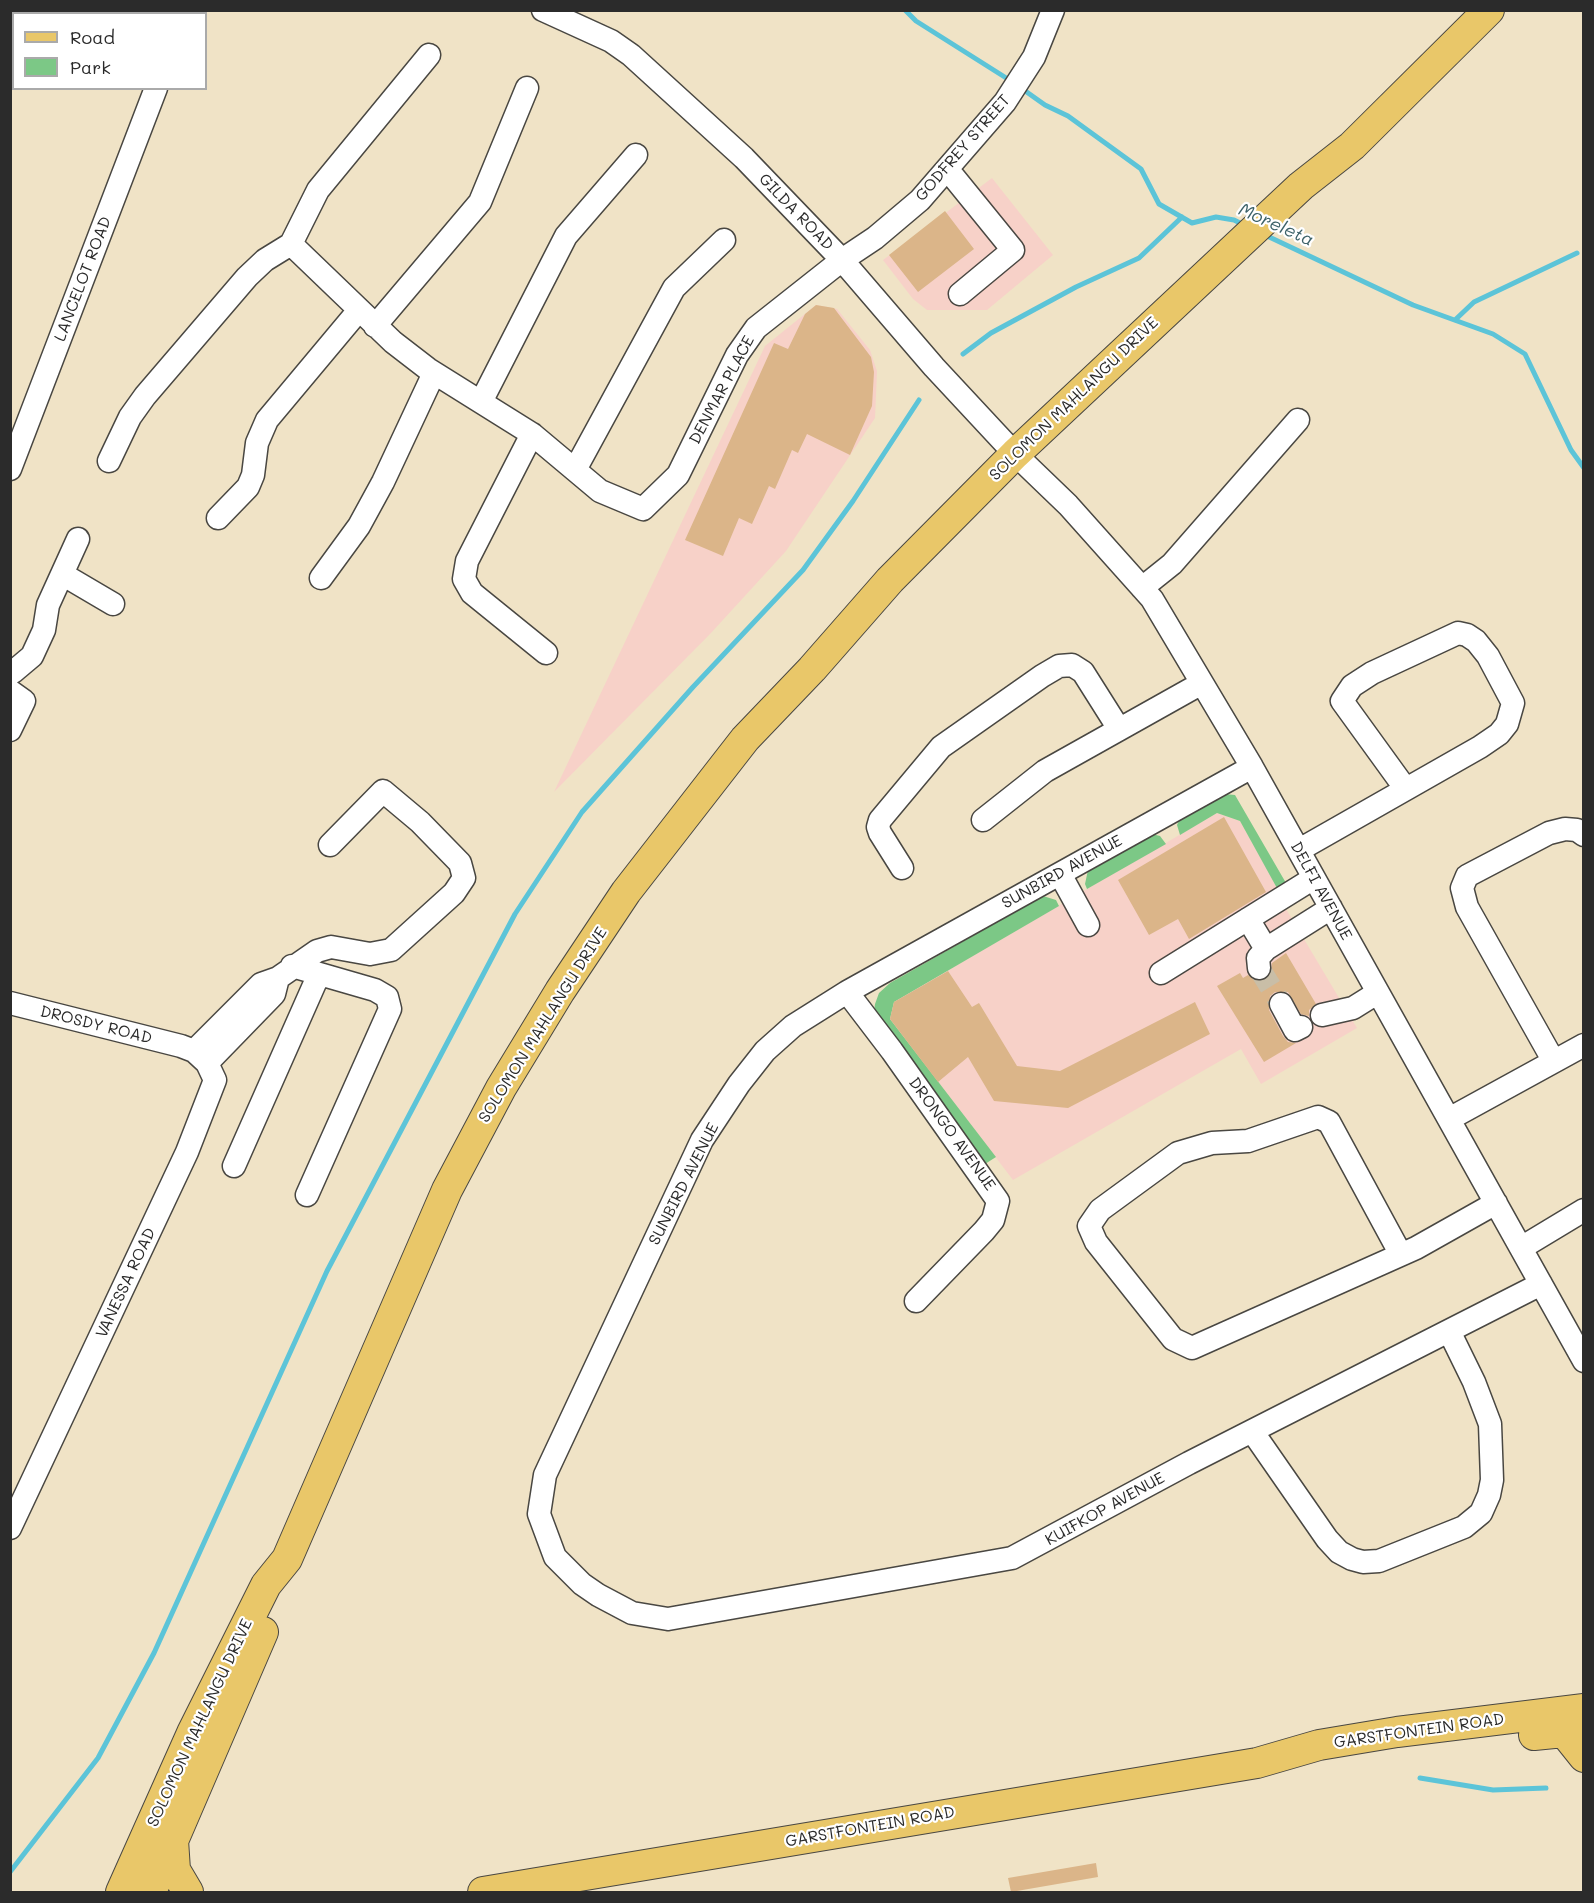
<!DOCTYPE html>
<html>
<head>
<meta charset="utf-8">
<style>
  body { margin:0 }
  #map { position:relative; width:1594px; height:1903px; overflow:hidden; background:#f0e3c6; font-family:Mali,sans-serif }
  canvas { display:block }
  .frame { position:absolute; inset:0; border:12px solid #2b2b2b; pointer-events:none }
  .legend { position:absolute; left:12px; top:12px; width:195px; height:78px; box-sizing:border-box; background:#fff; border:2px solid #aaa; margin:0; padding:8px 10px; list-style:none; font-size:18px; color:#2b2b2b }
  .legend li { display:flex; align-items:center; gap:12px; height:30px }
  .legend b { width:30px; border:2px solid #aaa }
</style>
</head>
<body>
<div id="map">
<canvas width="1594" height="1903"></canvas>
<div class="frame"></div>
<ul class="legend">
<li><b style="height:8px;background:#e9c769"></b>Road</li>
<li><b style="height:16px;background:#7cc886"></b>Park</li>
</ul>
</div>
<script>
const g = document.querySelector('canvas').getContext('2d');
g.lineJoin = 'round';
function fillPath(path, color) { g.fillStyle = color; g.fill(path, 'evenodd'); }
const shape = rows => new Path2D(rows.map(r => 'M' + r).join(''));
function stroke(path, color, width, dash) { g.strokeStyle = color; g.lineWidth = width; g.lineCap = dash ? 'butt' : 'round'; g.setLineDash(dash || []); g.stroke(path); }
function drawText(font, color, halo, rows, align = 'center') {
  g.font = font + ' Mali,sans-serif'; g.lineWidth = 4.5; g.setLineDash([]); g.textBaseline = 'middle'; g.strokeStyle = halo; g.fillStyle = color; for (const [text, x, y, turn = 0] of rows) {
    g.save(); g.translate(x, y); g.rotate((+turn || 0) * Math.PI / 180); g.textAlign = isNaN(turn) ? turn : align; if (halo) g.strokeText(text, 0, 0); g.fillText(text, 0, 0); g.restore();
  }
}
fillPath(shape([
  [992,178,1053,255,987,310,927,310,913,299,883,260],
  [816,305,837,309,870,350,877,371,875,418,786,551,711,633,554,792,765,346],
  [1217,813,1240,821,1273,880,1286,909,1357,1028,1261,1084,1241,1049,1013,1180,890,1019,894,1002]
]), '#f7d1c8');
fillPath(shape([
  [1225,794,1235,795,1286,883,1278,890,1240,821,1217,813,1180,835,1177,825,1180,818],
  [1152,834,1160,836,1166,844,1087,889,1085,884,1088,870],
  [1043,896,1056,900,1059,906,894,1002,890,1019,996,1157,985,1164,874,1011,875,1004,879,993,890,983]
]), '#7cc886');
stroke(shape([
  [905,10,916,21,1011,81],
  [1021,88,1045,105,1068,116,1141,169,1159,204,1192,223,1216,217,1234,220,1246,226],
  [1265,235,1413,305,1493,334,1525,354,1571,450,1584,468],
  [1455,320,1474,302,1577,253],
  [963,354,991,333,1076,287,1139,258,1182,217],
  [1420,1778,1493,1790,1546,1788],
  [10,1872,98,1758,154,1653,327,1271,515,914,582,812,693,687,803,570,853,501,919,400]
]), '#5cc4d8', 5);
fillPath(shape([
  [945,211,974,249,918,292,889,255],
  [816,305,834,308,871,357,874,372,872,406,850,455,807,434,798,453,792,450,775,489,769,486,752,524,739,518,723,556,685,540,774,343,788,349,805,314],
  [1224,817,1266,892,1189,939,1178,919,1149,935,1118,880],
  [1286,953,1316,1004,1309,1010,1309,1016,1301,1014,1288,992,1275,992,1270,996,1269,1010,1283,1036,1288,1042,1296,1043,1264,1062,1217,986,1240,973,1243,978,1248,975,1254,980,1266,979,1271,973,1272,963],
  [948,971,972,1007,979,1003,1017,1066,1060,1071,1195,1002,1210,1034,1068,1108,994,1101,968,1057,938,1082,890,1019,894,1002],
  [1096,1863,1098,1877,1011,1892,1008,1878]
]), '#dbb589');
stroke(shape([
  [1259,968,1281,1004]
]), '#c9bea7', 22, [22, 11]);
const minor = shape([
  [543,10,611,41,631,55,744,158,842,260,934,367,1015,454,1068,505,1152,599,1252,767,1584,1361],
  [185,14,186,10],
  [948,170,1013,250,960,294],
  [291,244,393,342,428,369,532,434,600,491,643,509,678,475,737,355,756,328,842,260,875,238,920,200,1005,102,1034,57,1053,10],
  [375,326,480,202,527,88],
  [481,402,566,236,636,155],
  [532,434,467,561,464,579,472,593,546,653],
  [109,461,130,417,145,396,247,277,265,260,291,244,318,190,429,55],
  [576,468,674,288,724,240],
  [10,469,156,88],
  [218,518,248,487,253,475,257,443,267,420,359,310],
  [62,574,113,604],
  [321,578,359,526,383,482,434,373],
  [1142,588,1172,564,1298,420],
  [13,672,32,656,44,630,48,605,78,539],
  [10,691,24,701,10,730],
  [1252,767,847,992,793,1026,765,1051,739,1084,702,1140,545,1475,539,1514,555,1557,582,1584,598,1595,632,1613,668,1619,1012,1558,1189,1463,1541,1284],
  [983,820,1045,771,1202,683],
  [1299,850,1480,747,1499,734,1507,724,1513,703,1488,656,1476,641,1467,635,1458,633,1372,673,1352,686,1342,701,1405,788],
  [902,868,880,833,878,827,880,820,941,747,1042,676,1059,666,1072,665,1083,672,1119,729],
  [1060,874,1088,925],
  [1248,919,1266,949,1258,958,1259,968],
  [1266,949,1331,908],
  [292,966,375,990,387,997,390,1009,307,1195],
  [1161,973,1314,878],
  [847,992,892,1051,998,1201,993,1220,984,1231,916,1301],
  [10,1003,181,1046,194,1051,207,1063,215,1080,187,1152,10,1528],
  [1281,1004,1295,1030,1301,1027],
  [1322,1015,1353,1008,1377,993],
  [194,1051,261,984,278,978,317,951,331,947,370,954,391,950,454,893,464,878,460,863,420,822,383,791,330,845],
  [1553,1060,1467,907,1462,888,1467,876,1549,833,1565,829,1577,830,1584,835],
  [207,1063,274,994,278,978],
  [1449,1119,1584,1045],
  [234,1166,319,974],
  [1521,1248,1584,1210],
  [1400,1253,1329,1122,1318,1117,1248,1141,1212,1143,1178,1153,1100,1210,1089,1226,1096,1242,1173,1339,1192,1348,1416,1248,1496,1203],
  [1252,1431,1327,1539,1339,1552,1352,1559,1363,1562,1379,1561,1464,1527,1481,1513,1489,1495,1492,1480,1490,1424,1474,1382,1449,1331]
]);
const major = shape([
  [1564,1732,1584,1757],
  [1534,1735,1584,1730],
  [173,1840,175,1870,188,1892],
  [121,1892,192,1733,266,1585,287,1559,447,1190,501,1088,560,991,626,892,745,739,812,669,890,580,1015,454,1301,186,1352,146,1489,10],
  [151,1892,263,1632],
  [483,1892,1257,1763,1319,1745,1397,1732,1584,1709]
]);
stroke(minor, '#494742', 25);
stroke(major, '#494742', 32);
stroke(minor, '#fff', 22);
stroke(major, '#e9c769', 30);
drawText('16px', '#2b2b2b', '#fff', [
  ["GODFREY STREET",963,148,-49],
  ["GILDA ROAD",796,212,46],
  ["LANCELOT ROAD",83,279,-69],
  ["DENMAR PLACE",722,390,-62],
  ["SOLOMON MAHLANGU DRIVE",1074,399,-44],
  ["SUNBIRD AVENUE",1062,872,-29],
  ["DELFI AVENUE",1321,891,61],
  ["DROSDY ROAD",96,1025,14],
  ["SOLOMON MAHLANGU DRIVE",543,1025,-58],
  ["DRONGO AVENUE",952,1134,54],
  ["SUNBIRD AVENUE",684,1184,-63],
  ["VANESSA ROAD",126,1283,-65],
  ["KUIFKOP AVENUE",1105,1509,-29],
  ["SOLOMON MAHLANGU DRIVE",200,1723,-65],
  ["GARSTFONTEIN ROAD",1419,1731,-8],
  ["GARSTFONTEIN ROAD",870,1827,-10]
]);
drawText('italic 18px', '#3c6168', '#fff', [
  ["Moreleta",1276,225,24]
]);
</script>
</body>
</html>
